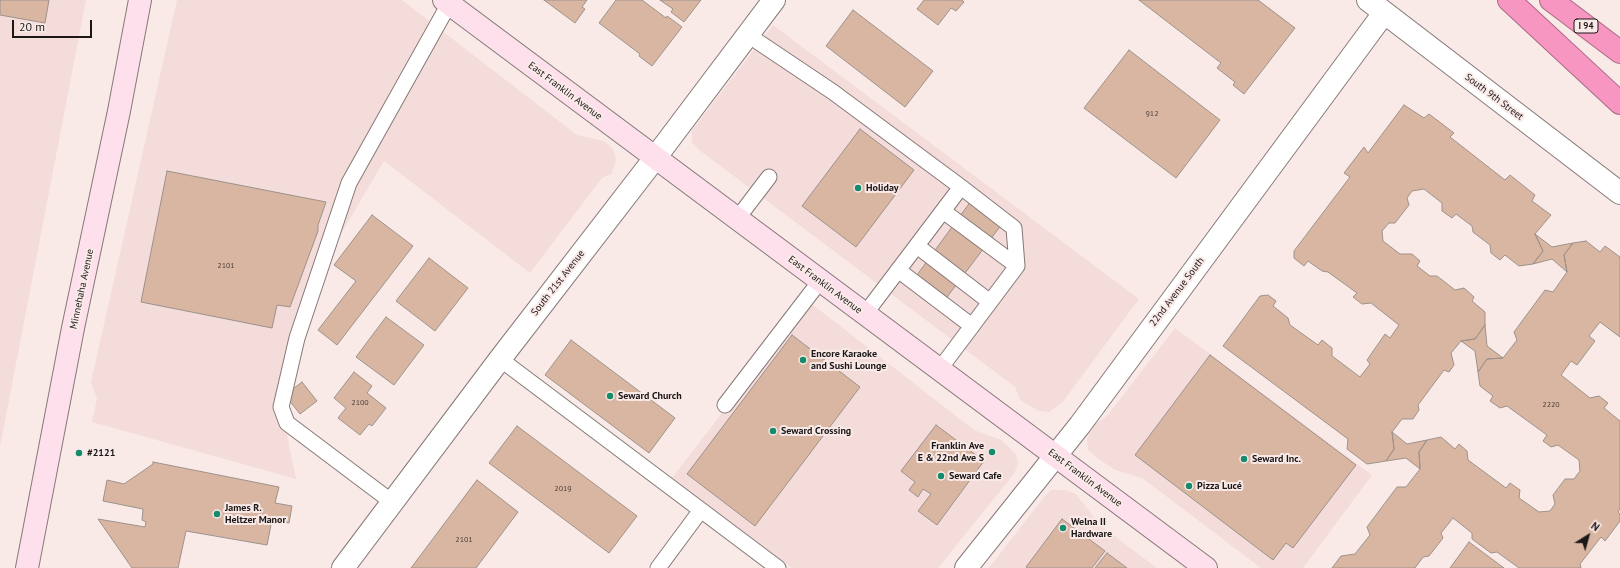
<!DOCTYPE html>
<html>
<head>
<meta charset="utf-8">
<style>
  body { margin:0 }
  #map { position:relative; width:1620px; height:568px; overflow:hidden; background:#f9eae8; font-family:"PT Sans",sans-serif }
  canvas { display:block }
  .north { position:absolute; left:1568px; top:516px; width:40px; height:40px; -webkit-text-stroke:3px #f9eae8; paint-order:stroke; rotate:37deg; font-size:11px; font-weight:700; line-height:16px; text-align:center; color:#1c1717 }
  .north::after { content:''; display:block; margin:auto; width:14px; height:18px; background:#1c1717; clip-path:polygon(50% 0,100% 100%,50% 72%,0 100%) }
  .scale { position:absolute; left:12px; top:20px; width:80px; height:18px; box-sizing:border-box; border:2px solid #1c1717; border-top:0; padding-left:5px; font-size:12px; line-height:14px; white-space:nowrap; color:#1c1717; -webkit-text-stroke:3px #f9eae8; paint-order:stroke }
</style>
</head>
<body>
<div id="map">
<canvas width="1620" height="568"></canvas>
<div class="north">N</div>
<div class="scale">20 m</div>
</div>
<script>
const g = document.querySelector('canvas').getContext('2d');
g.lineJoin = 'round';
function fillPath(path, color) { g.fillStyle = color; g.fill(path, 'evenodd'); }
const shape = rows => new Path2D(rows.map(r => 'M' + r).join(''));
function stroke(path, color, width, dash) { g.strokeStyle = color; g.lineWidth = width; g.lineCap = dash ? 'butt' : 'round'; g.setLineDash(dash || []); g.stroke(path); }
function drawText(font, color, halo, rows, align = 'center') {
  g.font = font + ' "PT Sans",sans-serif'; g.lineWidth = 4; g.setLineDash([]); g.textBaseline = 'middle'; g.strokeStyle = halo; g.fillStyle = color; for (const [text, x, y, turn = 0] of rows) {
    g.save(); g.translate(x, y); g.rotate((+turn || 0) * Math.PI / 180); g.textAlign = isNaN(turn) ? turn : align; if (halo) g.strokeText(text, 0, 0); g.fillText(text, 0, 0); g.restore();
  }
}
fillPath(shape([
  [0,0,86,0,0,447],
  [177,0,402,0,577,135,604,141,613,149,616,158,615,165,611,174,602,178,530,273,384,161,312,283,280,400,296,479,92,422,97,399,91,382],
  [773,25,1139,299,1062,403,1049,412,1039,411,1020,400,1015,387,699,150,692,142,692,130],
  [808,301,974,430,1001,440,1016,454,1018,464,1014,474,938,568,792,568,672,478],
  [1175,328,1372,475,1303,568,1261,568,1142,478,1115,470,1096,457,1088,450,1087,439,1094,425,1107,416],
  [1051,490,1065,490,1076,494,1101,526,1157,568,989,568,1044,497]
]), '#f4dcda');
const building = shape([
  [0,0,49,0,45,23,0,15,0,0],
  [544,0,587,0,582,7,585,9,575,23,544,0],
  [616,0,642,0,666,18,667,16,682,27,652,66,639,56,640,54,599,23,616,0],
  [660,0,701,0,684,22,671,12,673,9,660,0],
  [924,0,962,0,964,2,956,11,951,8,938,25,917,9,924,0],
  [1139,0,1258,0,1295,28,1244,94,1233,85,1235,82,1217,68,1221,63,1139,0],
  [853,10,933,71,905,107,826,46,853,10],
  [1129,50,1220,120,1176,178,1084,108,1129,50],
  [1404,105,1424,118,1429,114,1454,133,1450,137,1505,180,1510,175,1535,195,1532,201,1551,215,1535,234,1543,251,1533,264,1519,266,1505,255,1500,260,1491,253,1490,245,1473,232,1472,226,1456,214,1452,218,1442,211,1442,203,1424,189,1412,191,1407,198,1409,205,1395,223,1389,223,1382,231,1383,241,1400,254,1412,254,1420,261,1417,266,1430,276,1437,276,1455,290,1464,288,1474,297,1472,301,1485,312,1485,325,1475,339,1461,341,1451,353,1454,365,1449,372,1444,370,1418,405,1419,410,1413,419,1402,419,1392,432,1394,449,1386,461,1367,464,1347,449,1348,439,1223,346,1260,296,1268,295,1276,301,1273,306,1288,318,1290,325,1318,345,1322,340,1332,348,1332,356,1360,377,1370,364,1367,360,1385,334,1390,338,1399,325,1371,303,1362,304,1353,297,1357,293,1328,272,1322,271,1308,261,1304,266,1294,258,1294,251,1350,177,1344,173,1364,147,1368,153,1404,105],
  [860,129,914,170,856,247,802,206,860,129],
  [167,171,326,202,318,225,318,231,290,307,277,305,272,328,141,302,167,171],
  [971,201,1002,224,947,297,917,275,971,201],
  [372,215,413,246,337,345,318,330,356,281,334,265,372,215],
  [1535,234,1552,247,1573,243,1564,255,1567,272,1552,259,1533,264,1543,251,1535,234],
  [1586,241,1600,252,1605,246,1620,257,1620,337,1600,322,1589,336,1595,341,1577,365,1571,361,1561,375,1590,398,1599,396,1608,403,1604,408,1620,421,1620,509,1618,512,1620,514,1620,521,1605,541,1601,537,1580,564,1581,568,1519,568,1497,552,1491,553,1472,539,1472,533,1453,518,1441,533,1443,538,1429,556,1423,557,1415,568,1332,568,1341,556,1355,554,1370,535,1367,527,1397,487,1406,487,1420,469,1419,452,1427,440,1441,437,1455,449,1459,444,1467,451,1468,460,1506,488,1510,483,1520,490,1519,498,1539,512,1550,511,1555,504,1553,495,1565,479,1574,479,1580,471,1579,460,1558,445,1551,447,1543,441,1547,435,1507,406,1500,408,1490,401,1493,396,1480,386,1478,372,1487,359,1503,358,1517,340,1514,332,1545,290,1553,292,1567,272,1564,255,1573,243,1586,241],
  [429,258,468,288,435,331,396,301,429,258],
  [386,317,424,345,394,385,356,357,386,317],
  [1485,325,1487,346,1503,358,1487,359,1478,372,1475,351,1461,341,1475,339,1485,325],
  [792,335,860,387,755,526,687,474,792,335],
  [571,340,675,418,649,453,545,375,571,340],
  [1210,355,1356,465,1293,548,1286,543,1273,560,1135,455,1210,355],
  [354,372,372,386,367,393,386,408,372,426,369,424,360,435,338,418,346,408,334,398,354,372],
  [302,382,317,401,300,414,285,395,302,382],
  [936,425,984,461,937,525,918,511,931,494,923,489,918,497,909,490,915,482,901,471,936,425],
  [517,426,637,516,609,553,489,463,517,426],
  [1392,432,1407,444,1427,440,1419,452,1420,469,1406,458,1386,461,1394,449,1392,432],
  [153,462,279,487,275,503,292,506,289,523,272,520,267,545,186,531,178,568,132,568,98,519,145,527,146,522,142,520,143,509,103,501,107,480,124,484,153,464,153,462],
  [477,480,518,512,476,568,411,568,477,480],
  [1062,519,1105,551,1092,568,1027,568,1026,567,1062,519],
  [1469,542,1504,568,1450,568,1469,542],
  [1107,553,1127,568,1095,568,1107,553]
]);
fillPath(building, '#d9b6a2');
stroke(building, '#9d928b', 1);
const lane = shape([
  [748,35,833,92,961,187,1014,228,1017,266,939,370],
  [943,211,1017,266],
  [737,219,769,177],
  [917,246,990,302],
  [898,270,972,326],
  [865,314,961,187],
  [500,359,778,568],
  [725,405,820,281],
  [392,502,287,423,281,407,297,338,349,183,449,4],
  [658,568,701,510]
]);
const street = shape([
  [1368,0,1620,193],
  [343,568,500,359,655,158,774,0],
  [966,568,1080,425,1384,13]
]);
const secondary = shape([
  [444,0,1206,568],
  [27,568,73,328,119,111,140,0]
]);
const highway = shape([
  [1509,0,1620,103],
  [1551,0,1620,52]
]);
stroke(lane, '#867978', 17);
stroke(street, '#867978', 24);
stroke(secondary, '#867978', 24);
stroke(highway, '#aa6a85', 24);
stroke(lane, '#fff', 15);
stroke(street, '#fff', 22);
stroke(secondary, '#fde0ec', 22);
stroke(highway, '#f796c0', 22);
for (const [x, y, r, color] of [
  [858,188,4,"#168b6c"],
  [803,360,4,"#168b6c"],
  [610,396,4,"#168b6c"],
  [773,431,4,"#168b6c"],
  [992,452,4,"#168b6c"],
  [79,453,4,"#168b6c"],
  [1244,459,4,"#168b6c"],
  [941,476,4,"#168b6c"],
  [1189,486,4,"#168b6c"],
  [217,514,4,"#168b6c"],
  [1063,528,4,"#168b6c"]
]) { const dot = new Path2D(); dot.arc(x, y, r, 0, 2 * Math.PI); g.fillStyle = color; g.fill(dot); stroke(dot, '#f9eae8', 1.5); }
drawText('8px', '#4b3f3a', null, [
  ["912",1152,114],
  ["2101",226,266],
  ["2100",360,403],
  ["2220",1551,405],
  ["2019",563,489],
  ["2101",464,540]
]);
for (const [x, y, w] of [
  [1586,26,24]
]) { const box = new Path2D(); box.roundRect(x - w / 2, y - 7, w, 14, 3); g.fillStyle = '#f9eae8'; g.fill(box); stroke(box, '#1c1717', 1); }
drawText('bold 9px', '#1c1717', null, [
  ["I 94",1586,26]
]);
drawText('10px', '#1c1717', '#f9eae8', [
  ["East Franklin Avenue",565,91,37],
  ["South 9th Street",1494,97,37],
  ["South 21st Avenue",558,283,-52],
  ["East Franklin Avenue",825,285,37],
  ["Minnehaha Avenue",82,289,-78],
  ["22nd Avenue South",1177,292,-53],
  ["East Franklin Avenue",1085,478,37]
]);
drawText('bold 10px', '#1c1717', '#f9eae8', [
  ["Holiday",866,188],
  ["Encore Karaoke",811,354],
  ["and Sushi Lounge",811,366],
  ["Seward Church",618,396],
  ["Seward Crossing",781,431],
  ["Franklin Ave",984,446,"right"],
  ["E & 22nd Ave S",984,458,"right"],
  ["#2121",87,453],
  ["Seward Inc.",1252,459],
  ["Seward Cafe",949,476],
  ["Pizza Lucé",1197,486],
  ["James R.",225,508],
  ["Heltzer Manor",225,520],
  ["Welna II",1071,522],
  ["Hardware",1071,534]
], 'left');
</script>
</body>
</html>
